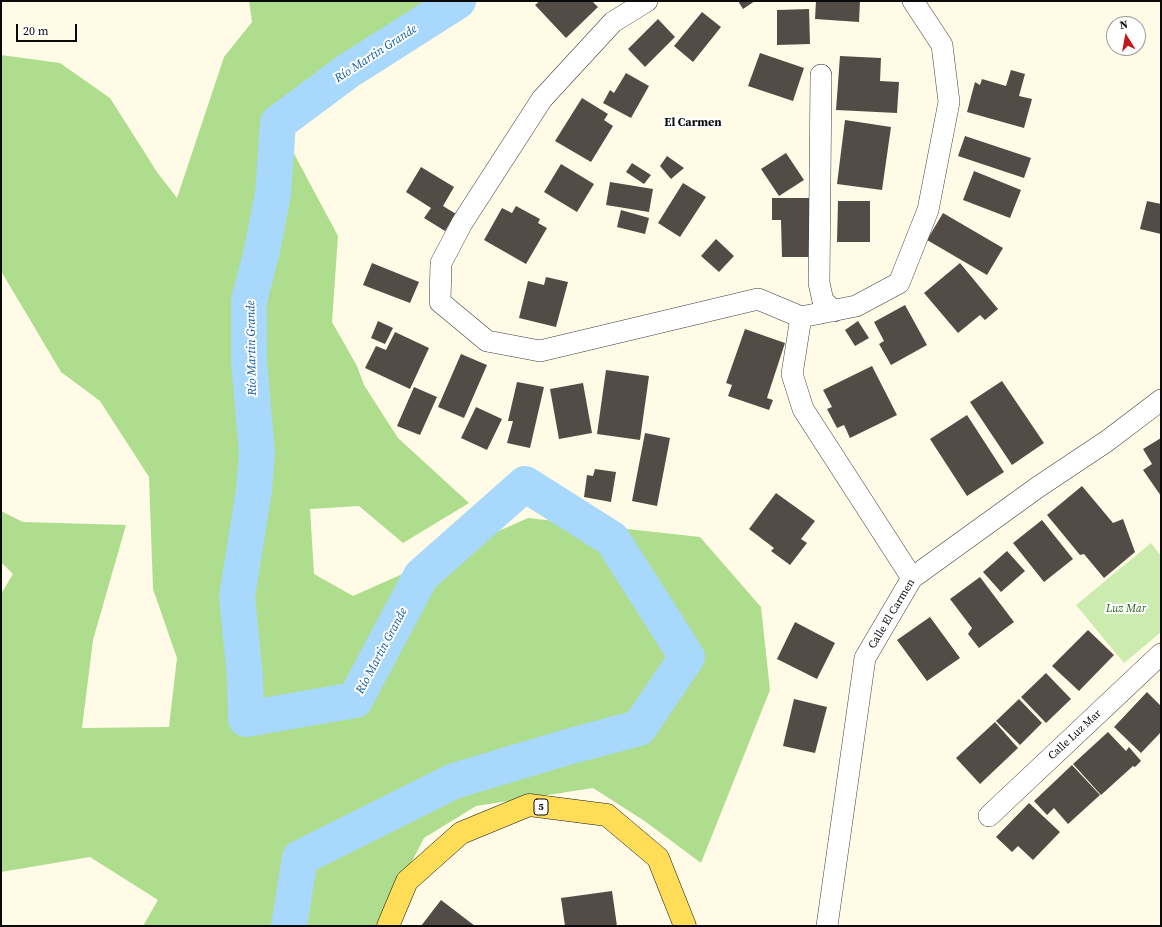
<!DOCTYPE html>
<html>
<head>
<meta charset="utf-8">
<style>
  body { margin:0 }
  #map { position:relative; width:1162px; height:927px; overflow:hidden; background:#fffbe7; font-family:"Source Serif 4",serif }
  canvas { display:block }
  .frame { position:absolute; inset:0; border:2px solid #0a0a0a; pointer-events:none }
  .north { position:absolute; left:1106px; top:16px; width:40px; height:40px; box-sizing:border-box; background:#fff; border:1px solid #9d9d9d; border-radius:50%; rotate:349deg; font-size:11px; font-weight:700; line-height:16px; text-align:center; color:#0a0a0a }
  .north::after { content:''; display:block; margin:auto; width:14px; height:18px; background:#c3191b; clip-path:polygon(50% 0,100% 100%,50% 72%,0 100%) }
  .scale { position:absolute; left:16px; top:24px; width:61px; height:18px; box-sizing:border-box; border:2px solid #0a0a0a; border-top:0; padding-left:5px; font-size:12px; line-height:14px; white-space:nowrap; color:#0a0a0a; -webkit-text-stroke:3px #fff; paint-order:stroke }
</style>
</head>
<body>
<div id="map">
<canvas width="1162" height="927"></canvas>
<div class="frame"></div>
<div class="north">N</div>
<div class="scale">20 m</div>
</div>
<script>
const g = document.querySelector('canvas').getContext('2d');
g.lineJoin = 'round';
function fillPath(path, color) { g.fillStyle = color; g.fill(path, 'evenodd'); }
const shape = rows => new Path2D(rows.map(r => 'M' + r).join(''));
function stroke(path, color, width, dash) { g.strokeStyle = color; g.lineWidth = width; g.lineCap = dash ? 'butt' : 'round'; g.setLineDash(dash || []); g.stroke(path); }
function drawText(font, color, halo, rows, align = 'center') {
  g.font = font + ' "Source Serif 4",serif'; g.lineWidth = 4; g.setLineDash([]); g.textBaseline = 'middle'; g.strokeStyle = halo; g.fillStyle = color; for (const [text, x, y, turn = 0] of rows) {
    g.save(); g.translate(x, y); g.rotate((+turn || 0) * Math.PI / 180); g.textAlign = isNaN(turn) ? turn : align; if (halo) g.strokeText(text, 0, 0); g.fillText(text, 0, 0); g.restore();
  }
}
fillPath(shape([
  [1151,543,1161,556,1161,632,1124,663,1076,605]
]), '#ccecaf');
fillPath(shape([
  [249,1,452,1,276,120,338,236,332,322,357,366,364,385,398,438,469,503,403,543,359,506,310,509,314,574,353,596,528,518,700,537,761,607,770,690,701,863,646,822,593,788,476,806,424,838,379,926,143,926,158,900,90,857,1,872,1,594,13,574,1,562,1,511,23,522,126,525,93,640,82,728,169,727,177,658,153,589,149,477,100,401,61,372,1,271,1,55,60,63,110,98,157,172,177,198,224,57,252,22]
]), '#aedd8d');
stroke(shape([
  [289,926,300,858,454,781,571,746,639,728,687,657,612,539,525,484,421,576,355,700,246,719,245,677,237,597,254,490,257,453,249,361,249,301,262,250,273,194,278,123,348,71,458,1]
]), '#a8d8fb', 36);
fillPath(shape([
  [540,1,592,1,598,7,566,38,535,5],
  [738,1,755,1,743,9],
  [816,1,860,1,859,22,815,19],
  [809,9,810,44,777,45,777,10],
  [702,12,721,27,693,62,674,46],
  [658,19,675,37,645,67,628,49],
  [760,53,804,68,793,101,748,86],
  [840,56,881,58,880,81,899,82,897,113,836,110],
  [1011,70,1025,74,1019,96,1032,99,1024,128,967,112,975,82,980,85,982,79,1006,86],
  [626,73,649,86,631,118,603,103,610,90,614,93],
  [582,98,608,114,604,120,613,126,591,162,555,141],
  [845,120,891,127,882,190,837,184],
  [965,136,1031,158,1024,178,958,156],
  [786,153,804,180,779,196,761,169],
  [667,156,684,168,671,179,660,166],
  [632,163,651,175,644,184,626,172],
  [561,164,594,184,577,212,544,192],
  [421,167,454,187,443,206,456,214,445,231,424,218,431,208,406,192],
  [974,171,1021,190,1010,218,963,200],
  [610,182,653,189,649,212,606,205],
  [683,183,706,197,680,237,658,223],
  [772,198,809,198,809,257,782,257,781,220,772,220],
  [838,201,870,201,870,242,837,242],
  [1147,201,1161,204,1161,234,1140,229],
  [516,206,540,219,538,223,547,228,526,264,484,240,502,208,512,213],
  [621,210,649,218,645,234,617,227],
  [943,213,1003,248,987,275,927,240],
  [716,239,734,256,719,272,701,256],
  [372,263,419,282,410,303,363,285],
  [960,263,998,309,985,320,980,315,958,333,924,293],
  [546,277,568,282,556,327,519,318,528,281,544,285],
  [905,305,927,345,891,365,879,344,884,341,874,322],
  [378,321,393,328,385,344,371,338],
  [858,321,869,338,855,346,845,330],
  [745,329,785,343,767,398,773,400,769,410,728,396,732,385,726,383],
  [395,332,429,348,410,389,365,368,376,346,386,350],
  [461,354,487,365,464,418,438,407],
  [872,366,897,415,850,438,844,425,837,428,827,409,832,407,823,390],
  [606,370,649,376,640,440,597,434],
  [1002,381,1044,443,1012,465,970,402],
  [517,382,544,387,530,448,507,443,513,421,508,421],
  [583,383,592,433,559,439,550,389],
  [414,387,437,397,420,435,397,426],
  [476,407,502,419,487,450,461,438],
  [967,415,1004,472,967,496,930,439],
  [645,433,670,438,657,506,632,501],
  [1161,438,1161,496,1143,470,1152,464,1143,449],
  [595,469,616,472,611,502,584,497,587,475,593,476],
  [1082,486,1113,523,1123,519,1135,552,1104,578,1084,554,1080,555,1047,515],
  [776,493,815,521,801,539,807,543,790,565,771,551,774,548,749,529],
  [1042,520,1073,559,1044,582,1013,543],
  [1007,551,1025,571,1001,592,983,572],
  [980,577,1014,622,979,648,968,634,972,628,950,599],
  [930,617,960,658,927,681,897,640],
  [795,622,835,643,817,679,777,659],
  [1088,630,1114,655,1079,691,1052,666],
  [1046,673,1071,699,1046,723,1021,697],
  [1147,692,1161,706,1161,732,1141,753,1114,727],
  [794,699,827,707,815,753,783,746],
  [1019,699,1042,723,1020,745,996,721],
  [995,722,1018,748,980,784,956,758],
  [1108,732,1126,751,1129,747,1141,761,1135,767,1133,766,1101,795,1073,764],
  [1072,765,1100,795,1068,824,1054,808,1047,815,1034,801],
  [1029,803,1060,832,1033,860,1018,846,1012,852,996,837],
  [612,891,617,926,565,926,561,898],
  [441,900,475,926,421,926]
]), '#534c46');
const street = shape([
  [647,1,613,22,542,99,462,223,441,263,440,302,487,341,540,351,758,299,801,317,792,374,803,409,912,578],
  [821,75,819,283,823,301,834,311],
  [801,317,856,306,899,283,928,210,949,102,942,45,913,1],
  [989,816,1161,654],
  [827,926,865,658,912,578,1038,487,1107,441,1161,400]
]);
const primary = shape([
  [388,926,407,881,461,833,529,805,607,815,658,858,685,926]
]);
stroke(street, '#3d3d3d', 22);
stroke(primary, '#1b1b1b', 23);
stroke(street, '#fff', 21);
stroke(primary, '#ffdd57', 22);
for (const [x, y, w] of [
  [541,807,14]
]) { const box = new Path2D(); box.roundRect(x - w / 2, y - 8, w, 16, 3); g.fillStyle = '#fff'; g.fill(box); stroke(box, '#0a0a0a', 1); }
drawText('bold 10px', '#0a0a0a', null, [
  ["5",541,807]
]);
drawText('italic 11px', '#246517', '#fff', [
  ["Luz Mar",1126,609]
]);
drawText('11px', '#0a0a0a', '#fff', [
  ["Calle El Carmen",892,614,-59],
  ["Calle Luz Mar",1075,735,-43]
]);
drawText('italic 12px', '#0c5ba3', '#fff', [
  ["Río Martin Grande",376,54,-33],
  ["Río Martin Grande",252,348,-91],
  ["Río Martin Grande",382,651,-62]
]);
drawText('bold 12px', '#0a0a0a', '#fff', [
  ["El Carmen",693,123]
]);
</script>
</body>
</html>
